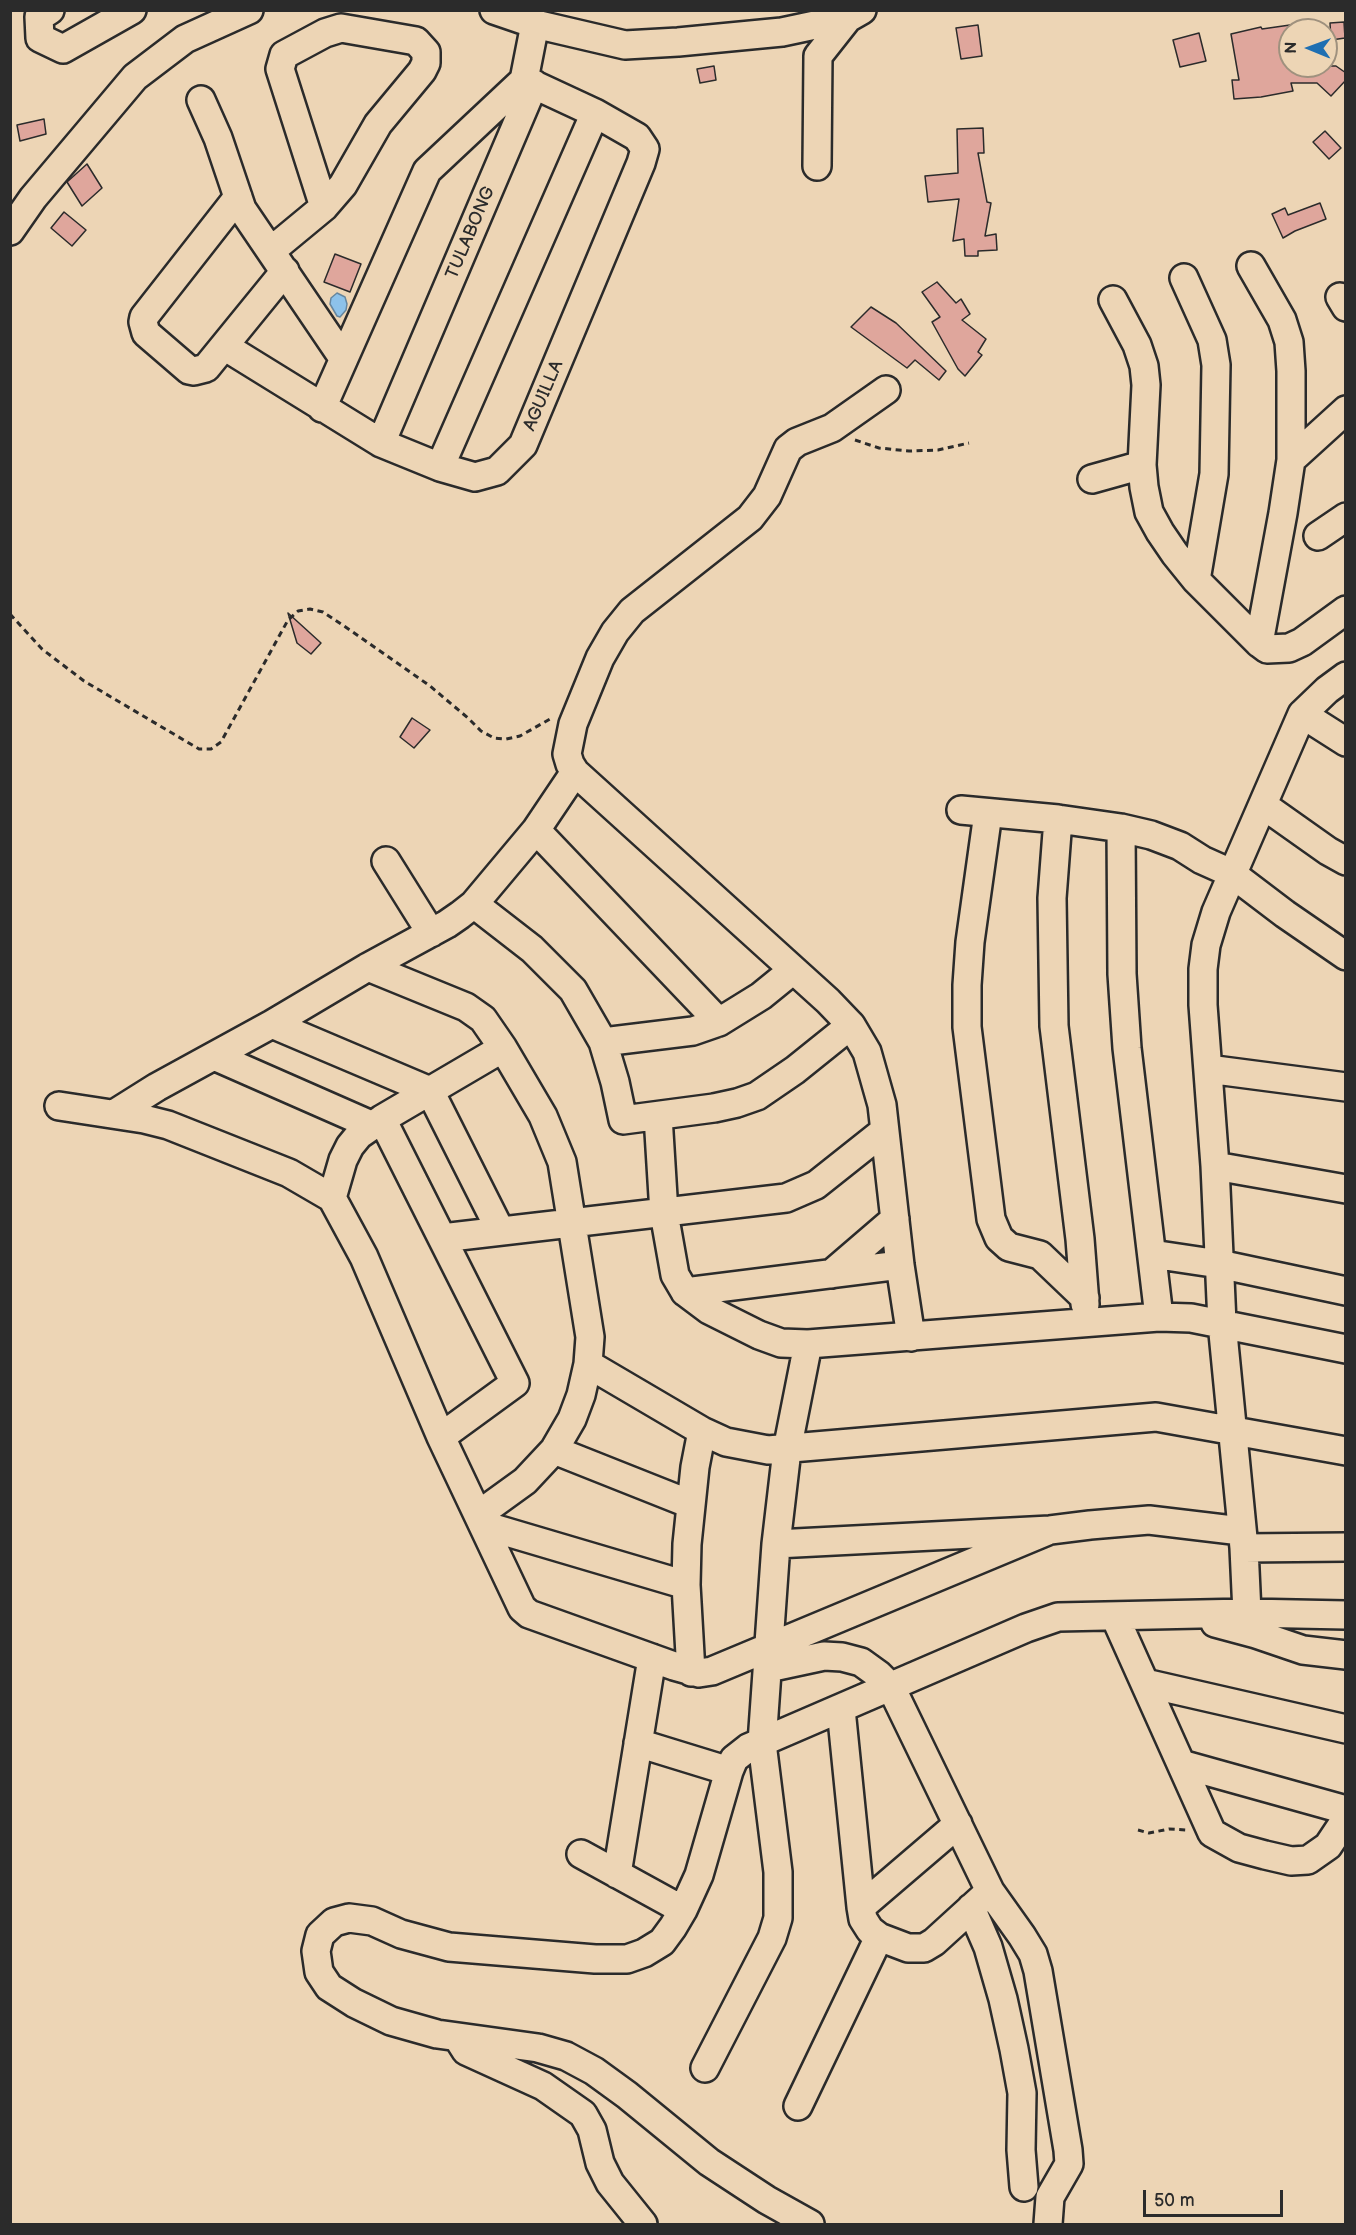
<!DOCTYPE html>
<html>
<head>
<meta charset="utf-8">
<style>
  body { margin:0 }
  #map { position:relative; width:1356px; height:2235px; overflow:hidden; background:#edd5b5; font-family:"Balsamiq Sans",sans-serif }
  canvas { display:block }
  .frame { position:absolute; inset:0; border:12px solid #2b2b2b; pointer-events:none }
  .north { position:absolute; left:1278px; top:18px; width:60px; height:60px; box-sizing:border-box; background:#edd5b5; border:2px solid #9f917e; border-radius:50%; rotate:271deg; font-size:16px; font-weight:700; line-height:24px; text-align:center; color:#2b2b2b }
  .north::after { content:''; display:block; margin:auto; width:21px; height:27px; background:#1f6fb2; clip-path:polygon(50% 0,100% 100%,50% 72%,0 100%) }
  .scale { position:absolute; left:1143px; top:2190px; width:140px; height:27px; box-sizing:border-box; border:3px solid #2b2b2b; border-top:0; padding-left:8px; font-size:18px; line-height:21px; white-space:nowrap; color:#2b2b2b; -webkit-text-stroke:4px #edd5b5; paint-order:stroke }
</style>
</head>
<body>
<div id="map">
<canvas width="1356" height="2235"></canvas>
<div class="frame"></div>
<div class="north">N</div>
<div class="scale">50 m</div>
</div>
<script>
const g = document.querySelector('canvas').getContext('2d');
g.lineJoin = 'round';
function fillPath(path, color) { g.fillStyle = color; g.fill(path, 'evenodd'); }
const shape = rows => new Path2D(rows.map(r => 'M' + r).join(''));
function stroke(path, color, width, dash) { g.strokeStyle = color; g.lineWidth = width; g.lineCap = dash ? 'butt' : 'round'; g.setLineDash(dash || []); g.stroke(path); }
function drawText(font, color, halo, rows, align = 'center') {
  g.font = font + ' "Balsamiq Sans",sans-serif'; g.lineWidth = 5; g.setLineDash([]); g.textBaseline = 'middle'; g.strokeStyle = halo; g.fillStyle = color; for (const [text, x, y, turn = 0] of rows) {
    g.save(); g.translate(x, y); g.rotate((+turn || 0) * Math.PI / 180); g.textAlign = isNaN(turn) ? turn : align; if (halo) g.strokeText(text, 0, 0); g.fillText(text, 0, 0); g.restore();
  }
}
const water = shape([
  [337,293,345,297,347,304,346,310,340,317,337,316,330,304,331,298,337,293]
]);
fillPath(water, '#8dc2ea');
stroke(water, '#66869e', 1.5);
const building = shape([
  [1344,22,1345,38,1331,40,1330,23,1344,22],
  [978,25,982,56,961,59,956,28,978,25],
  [1290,25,1290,66,1336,66,1346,73,1346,80,1331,96,1317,83,1291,83,1293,91,1261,97,1234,99,1232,80,1239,80,1231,34,1261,27,1262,29,1290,25],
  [1199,33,1206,61,1180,67,1173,40,1199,33],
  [714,66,716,80,700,83,697,69,714,66],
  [44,119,46,134,20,141,17,125,44,119],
  [983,128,984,153,978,153,987,202,991,203,985,236,996,234,997,250,978,251,978,256,965,256,964,239,953,241,959,199,928,202,925,176,958,173,957,129,983,128],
  [1325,131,1341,148,1329,159,1313,142,1325,131],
  [87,164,102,188,82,206,67,182,87,164],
  [1320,203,1326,219,1295,231,1283,238,1272,214,1285,208,1288,215,1320,203],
  [64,212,86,230,72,246,51,228,64,212],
  [335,254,361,264,350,292,324,282,335,254],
  [937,282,956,303,961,299,970,314,962,320,986,339,978,352,982,355,965,376,958,369,932,322,940,317,922,292,937,282],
  [871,307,896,323,946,371,939,380,915,360,907,368,851,327,871,307],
  [288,613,321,643,311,654,297,643,288,613],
  [412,718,430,730,414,748,400,737,412,718]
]);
fillPath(building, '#dfa69c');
stroke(building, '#2b2b2b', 1.5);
const minor = shape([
  [50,10,39,17,40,38,63,49,132,10],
  [494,10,535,24,625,45,678,42,782,32,848,18,862,10],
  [524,80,535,24],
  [201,100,218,138,242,209,343,358],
  [817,166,818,56,848,18],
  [238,197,144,317,143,322,146,333,189,370,194,371,206,368,285,271],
  [10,231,33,198,135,77,185,39,249,10],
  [272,250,324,207,343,185,378,124,422,71,426,63,426,52,416,41,341,28,325,33,284,55,280,69,324,207],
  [1251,266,1282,320,1289,342,1291,371,1291,460,1283,513,1259,643],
  [1184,278,1212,340,1216,365,1214,474,1196,580],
  [1340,297,1346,307],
  [1113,300,1137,345,1144,366,1146,385,1142,465,1144,487,1149,512,1160,532,1175,554,1196,580,1259,643,1267,649,1289,648,1302,642,1346,610],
  [224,346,381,443,440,467,475,477,497,471,523,445,641,163,645,149,637,137,595,113,524,80],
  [886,390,832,428,797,442,788,449,767,496,750,518,632,611,615,632,600,658,573,724,567,754,570,764,575,772,828,1001,851,1025,867,1052,882,1105,900,1265,911,1337],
  [322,408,427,171,524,80],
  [381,443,534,84],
  [1291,460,1346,410],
  [440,467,595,113],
  [1092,479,1142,465],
  [1318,536,1346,517],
  [1302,714,1346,742],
  [1263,805,1328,851,1346,861],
  [961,810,1058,819,1121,828,1151,835,1180,846,1202,860,1231,873,1285,914,1346,956],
  [988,813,970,942,967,985,967,1027,991,1219,999,1238,1009,1247,1040,1255,1085,1298],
  [1058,819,1052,898,1054,1026,1080,1239,1085,1304],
  [1121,828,1122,974,1127,1048,1159,1317],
  [536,830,719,1022],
  [386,861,431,933],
  [474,904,532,949,573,990,603,1042,615,1082,623,1120,714,1108,737,1103,757,1096,795,1070,851,1025],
  [368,967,466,1007,483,1019,503,1048,543,1116,562,1162,590,1337,588,1364,581,1395,572,1419,554,1450,525,1481,478,1515],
  [272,1024,430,1091,500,1230],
  [603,1042,693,1031,719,1022,761,996,793,970],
  [214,1056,371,1125],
  [1208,1069,1346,1087],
  [59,1106,144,1119,168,1125,289,1173,332,1198,364,1257,441,1437,522,1608,529,1614,674,1666,699,1673,712,1671,1050,1530],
  [114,1114,157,1087,272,1024,368,967,447,924,460,915,474,904,536,830,575,772],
  [658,1116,664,1213,675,1275,685,1292,709,1310,759,1335,781,1343,808,1344,1159,1317,1191,1318,1346,1349],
  [382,1119,515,1383,441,1437],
  [1215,1166,1346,1189],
  [332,1198,343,1160,350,1146,359,1135,382,1119,503,1048],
  [442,1238,786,1198,816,1185,884,1131],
  [1152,1254,1219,1264,1346,1291],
  [831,1274,895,1219],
  [685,1292,900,1265],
  [588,1364,702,1431,726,1442,768,1450,1156,1417,1346,1451],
  [554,1450,690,1504],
  [483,1525,686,1585],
  [776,1544,1050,1530,1090,1525,1149,1520,1241,1531],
  [1244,1548,1346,1547],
  [1247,1613,1244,1548,1222,1323,1215,1166,1203,1005,1203,969,1206,945,1216,912,1302,714,1327,690,1346,676],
  [1115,1617,1212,1833,1239,1848,1265,1855,1291,1861,1308,1860,1328,1846,1346,1819],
  [1215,1623,1256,1634,1303,1650,1346,1655],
  [768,1668,824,1656,842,1657,861,1662,879,1675,891,1687,990,1891,1022,1936,1033,1954,1038,1971,1068,2150,1069,2164,1050,2197,1048,2224],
  [691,1672,686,1585,687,1544,695,1467,702,1431],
  [1145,1683,1346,1729],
  [841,1709,861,1907,863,1919,870,1930,879,1937,908,1948,924,1948,934,1942,990,1891],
  [638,1743,729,1771],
  [1181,1764,1346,1810],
  [581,1854,683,1910],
  [617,1874,652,1658],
  [861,1907,958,1824],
  [971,1908,988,1947,1003,1999,1014,2049,1022,2093,1021,2150,1024,2187],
  [459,2040,466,2051,543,2086,583,2114,592,2130,600,2163,610,2183,643,2224],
  [705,2068,772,1938,778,1918,778,1872,762,1743,776,1544,787,1450,808,1344],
  [798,2106,879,1937],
  [810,2224,767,2200,709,2162,627,2095,594,2071,566,2056,538,2048,437,2034,391,2021,354,2003,329,1987,319,1972,316,1951,320,1935,334,1922,349,1918,372,1921,401,1934,449,1947,595,1959,627,1959,644,1953,662,1942,673,1927,683,1910,699,1875,729,1771,734,1759,748,1748,1026,1628,1058,1617,1247,1613,1346,1615]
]);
stroke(minor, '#2b2b2b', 32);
stroke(shape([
  [855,440,879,448,909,451,938,450,969,443],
  [10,614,42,649,84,681,199,749,211,749,221,742,288,620,298,611,310,609,323,612,350,630,430,686,468,718,481,731,494,738,506,739,520,736,550,719],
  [1138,1830,1149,1833,1169,1829,1186,1830]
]), '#2b2b2b', 3, [6, 4.5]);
stroke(minor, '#edd5b5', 27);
drawText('18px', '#2b2b2b', '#edd5b5', [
  ["TULABONG",471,233,-67],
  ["AGUILLA",544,396,-67]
]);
</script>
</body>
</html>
